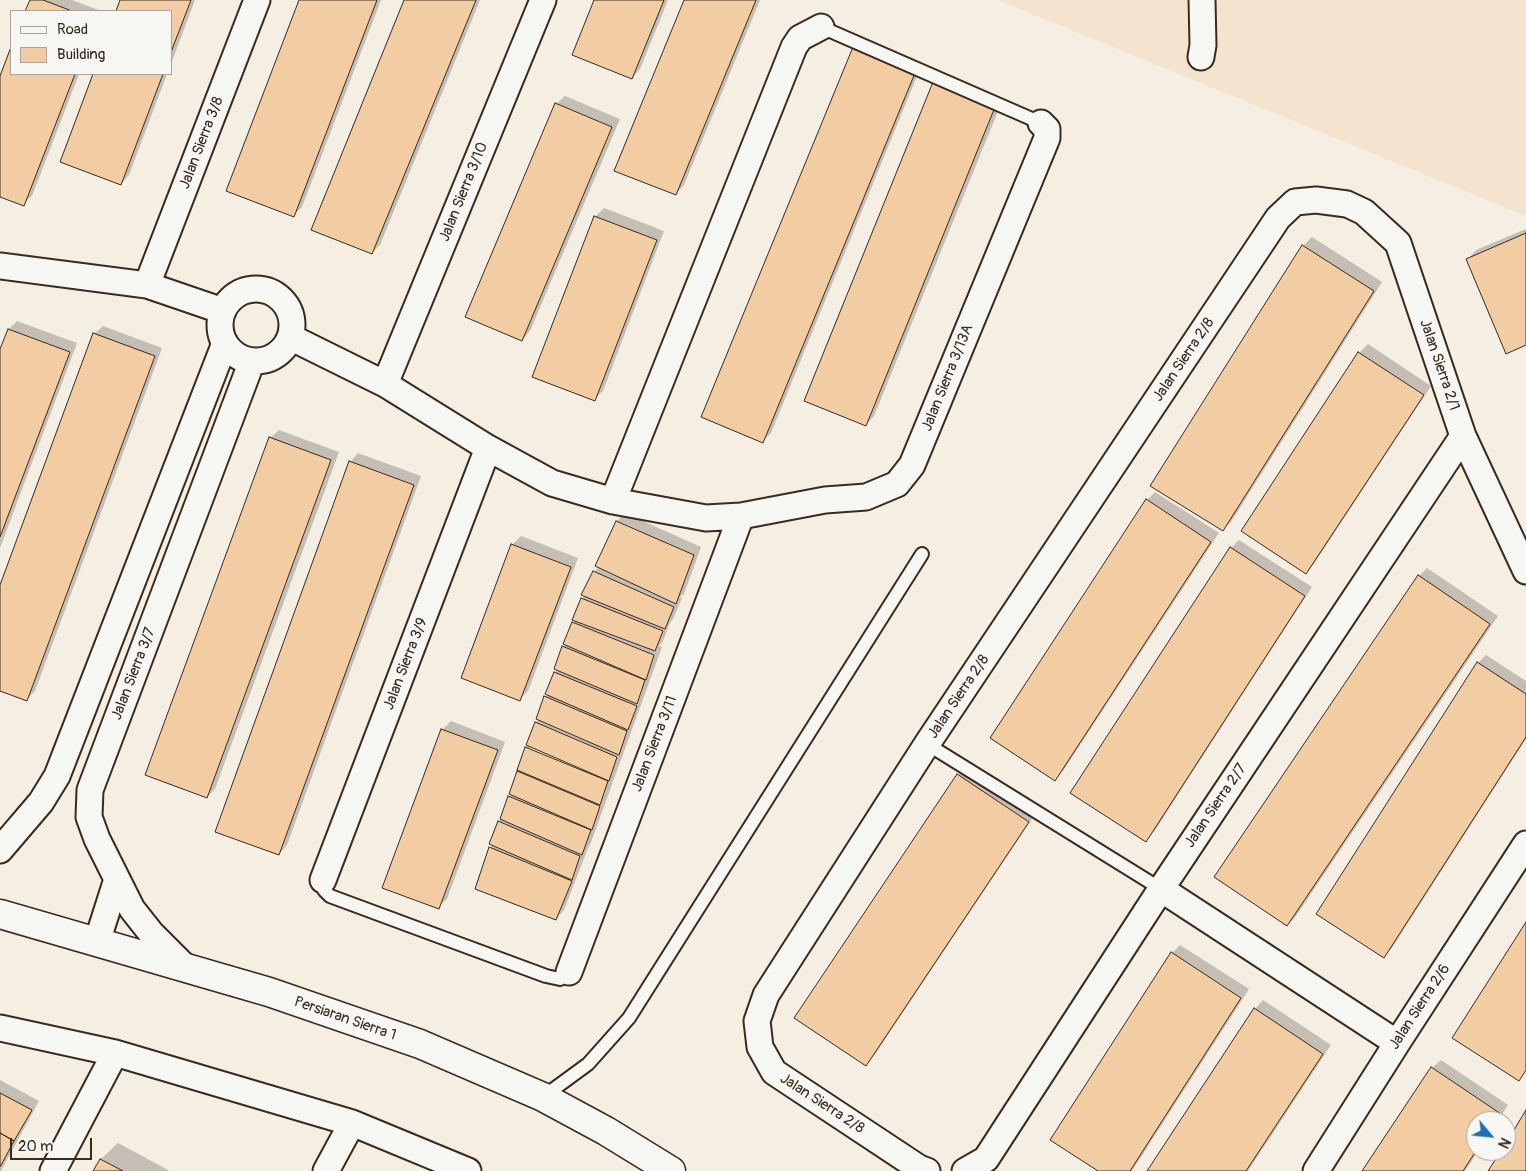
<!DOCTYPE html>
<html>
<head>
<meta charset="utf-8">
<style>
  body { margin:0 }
  #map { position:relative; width:1526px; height:1171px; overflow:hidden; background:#f5eee2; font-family:Pangolin,sans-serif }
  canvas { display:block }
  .legend { position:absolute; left:10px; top:10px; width:162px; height:65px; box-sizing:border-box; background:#f6f6f2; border:1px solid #aba49d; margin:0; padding:6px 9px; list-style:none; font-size:15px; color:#3b2a1e }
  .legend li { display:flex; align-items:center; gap:10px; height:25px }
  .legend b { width:25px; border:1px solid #aba49d }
  .north { position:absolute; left:1466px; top:1111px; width:50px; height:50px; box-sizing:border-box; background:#f6f6f2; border:1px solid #aba49d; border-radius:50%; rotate:118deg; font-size:14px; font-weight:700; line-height:20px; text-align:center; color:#3b2a1e }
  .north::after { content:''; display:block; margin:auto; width:18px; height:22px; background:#1f6fb2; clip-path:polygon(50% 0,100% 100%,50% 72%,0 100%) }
  .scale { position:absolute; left:10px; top:1138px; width:82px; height:22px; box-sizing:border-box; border:2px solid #3b2a1e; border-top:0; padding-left:6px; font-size:15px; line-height:18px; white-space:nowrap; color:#3b2a1e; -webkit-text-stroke:4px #f6f6f2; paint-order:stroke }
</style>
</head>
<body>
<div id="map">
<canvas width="1526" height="1171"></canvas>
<ul class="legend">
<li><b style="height:6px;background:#f6f6f2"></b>Road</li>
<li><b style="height:14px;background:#f2cca2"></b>Building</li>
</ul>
<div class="north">N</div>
<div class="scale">20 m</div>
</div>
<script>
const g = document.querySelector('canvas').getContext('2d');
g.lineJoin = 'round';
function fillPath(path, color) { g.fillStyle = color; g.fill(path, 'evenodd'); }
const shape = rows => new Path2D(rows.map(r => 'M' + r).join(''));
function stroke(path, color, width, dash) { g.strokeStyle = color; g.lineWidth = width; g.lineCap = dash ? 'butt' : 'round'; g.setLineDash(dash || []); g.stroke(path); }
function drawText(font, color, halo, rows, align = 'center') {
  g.font = font + ' Pangolin,sans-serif'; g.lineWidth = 4; g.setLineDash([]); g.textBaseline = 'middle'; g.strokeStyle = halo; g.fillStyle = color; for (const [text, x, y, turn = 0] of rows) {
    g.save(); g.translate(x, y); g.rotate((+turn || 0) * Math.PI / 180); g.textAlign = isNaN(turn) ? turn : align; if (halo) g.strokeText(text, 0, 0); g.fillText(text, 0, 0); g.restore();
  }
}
fillPath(shape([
  [998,0,1526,0,1526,216]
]), '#f4e4cf');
fillPath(shape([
  [31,0,72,0,101,11,26,11],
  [122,0,195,0,171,64,171,11,117,11],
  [300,0,381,0,302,207,294,215],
  [406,0,480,0,380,245,372,253],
  [596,0,668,0,640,69,632,78],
  [685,0,760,0,684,185,676,194],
  [862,39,922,64,771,433,763,441],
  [11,50,11,74,79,74,32,196,23,204,0,195,0,79],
  [94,74,167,74,129,175,121,184,61,161],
  [942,75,1003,99,874,416,866,425],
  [565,96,620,119,530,331,522,340,556,104],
  [604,208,664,231,603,391,594,399,534,377,596,216],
  [1526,229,1526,344,1468,259,1476,250],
  [1312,237,1382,282,1231,522,1222,530,1152,485,1303,246],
  [17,321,77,343,0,548,0,352,9,329],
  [103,326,162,348,35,691,27,699,0,690,0,588,94,334],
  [1368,344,1431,386,1314,564,1306,573,1243,531,1359,353],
  [279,430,339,452,215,789,207,797,270,438],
  [358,453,421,476,287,845,279,854,350,462],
  [1155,492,1219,533,1063,771,1055,779,1147,500],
  [625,513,701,547,684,594,680,597,682,598,673,619,670,623,663,641,659,646,662,647,590,845,588,848,564,910,556,919,490,848,493,845,499,822,509,797,512,794,526,747,529,745,536,723,539,719,545,697,548,694,555,672,558,669,556,668,564,646,566,644,573,623,576,620,582,599,585,595,583,594,594,572,599,567,597,566,617,521],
  [529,747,582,768,581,770,529,750],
  [521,536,578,558,528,691,520,699,512,545],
  [1239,540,1312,587,1154,832,1145,840,1231,548],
  [1427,568,1498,616,1296,916,1287,925,1419,576],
  [1486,655,1526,681,1526,739,1392,948,1384,956,1478,663],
  [451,721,505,742,447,899,438,907,442,730],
  [966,767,1036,813,874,1056,866,1064,958,775],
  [1180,945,1249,989,1132,1171,1100,1171,1172,953],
  [1263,1000,1331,1045,1248,1171,1148,1171,1255,1009],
  [1441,1060,1508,1105,1498,1121,1476,1121,1476,1151,1478,1151,1465,1171,1364,1171,1432,1068],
  [0,1080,39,1101,1,1171,0,1171],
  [118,1143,170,1171,95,1171,101,1159]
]), '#0003');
const building = shape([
  [30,0,43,0,72,11,25,11,30,0],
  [120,0,191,0,171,52,171,11,116,11,120,0],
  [299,0,377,0,294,217,226,191,299,0],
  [404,0,476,0,372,254,311,230,404,0],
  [594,0,664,0,632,79,572,55,594,0],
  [684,0,756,0,676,195,614,171,684,0],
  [11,47,11,74,75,74,24,206,0,197,0,76,11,47],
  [853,47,915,73,763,443,701,417,853,47],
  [93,74,163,74,121,185,60,162,93,74],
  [933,82,995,107,866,426,804,401,933,82],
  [555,103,612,127,522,341,465,317,555,103],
  [594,216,657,240,595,401,532,377,594,216],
  [1526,233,1526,345,1506,354,1466,259,1526,233],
  [1302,245,1374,291,1223,531,1150,486,1302,245],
  [8,329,70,352,0,537,0,349,8,329],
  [93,333,155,356,27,701,0,691,0,585,93,333],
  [1358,352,1424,395,1306,574,1241,531,1358,352],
  [269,437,331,460,207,798,145,775,269,437],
  [349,461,414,485,279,855,215,832,349,461],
  [1146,499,1211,542,1055,781,990,738,1146,499],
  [616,521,694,555,676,604,595,566,616,521],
  [511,544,571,567,520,701,461,678,511,544],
  [1230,547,1305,596,1146,842,1070,793,1230,547],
  [593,571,674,607,665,629,581,595,593,571],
  [1418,575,1490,624,1287,926,1214,877,1418,575],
  [581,598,663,631,655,651,572,620,581,598],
  [572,622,654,655,646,680,563,644,572,622],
  [562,646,645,680,637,704,554,669,562,646],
  [1477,662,1526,694,1526,737,1384,958,1316,914,1477,662],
  [554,672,637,706,628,730,545,694,554,672],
  [544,696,627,731,619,755,536,719,544,696],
  [535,722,617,757,609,781,526,745,535,722],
  [441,729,498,750,439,909,382,888,441,729],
  [525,747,608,781,600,805,517,770,525,747],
  [517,771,600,806,592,830,509,794,517,771],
  [957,774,1029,822,866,1066,794,1018,957,774],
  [508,796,591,830,582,855,500,819,508,796],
  [498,821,580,856,572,880,489,844,498,821],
  [489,847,572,881,556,920,475,889,489,847],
  [1526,922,1526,1070,1519,1081,1452,1038,1526,922],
  [1171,952,1241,998,1130,1171,1098,1171,1050,1140,1171,952],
  [1254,1008,1323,1054,1246,1171,1147,1171,1254,1008],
  [1431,1067,1501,1114,1496,1121,1476,1121,1476,1151,1463,1171,1362,1171,1431,1067],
  [0,1093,32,1110,14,1141,0,1133,0,1093],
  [1526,1110,1526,1171,1488,1171,1501,1151,1506,1151,1506,1143,1526,1110],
  [0,1133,14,1141,0,1167,0,1133],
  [100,1159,123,1171,93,1171,100,1159]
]);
fillPath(building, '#f2cca2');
stroke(building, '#3b2a1e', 1);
const lane = shape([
  [821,27,1041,123],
  [927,744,1161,889],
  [323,880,324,890,330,896,546,976,560,979,569,972],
  [543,1097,588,1064,629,1018,922,554]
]);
const street = shape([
  [1201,57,1203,45,1202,0],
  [0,266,147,285,223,311],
  [147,285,257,0],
  '220 325a36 36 0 1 1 72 0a36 36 0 1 1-72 0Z',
  [290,337,385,384,488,448,552,483,613,501,706,518,741,516,825,500,866,497,897,484,912,465,1047,138,1047,129,1041,123],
  [385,384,543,0],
  [613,501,794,47,800,38,821,27],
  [0,850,41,802,57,776,225,343],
  [323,880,488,448],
  [1161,889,1397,1043],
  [97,942,117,879],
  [187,969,151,933,132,909,97,839,89,817,90,790,252,361],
  [569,972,741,516],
  [0,1028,115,1053,352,1123,468,1171],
  [53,1171,115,1053],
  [326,1171,352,1123],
  [927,1171,919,1168,774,1072,760,1047,757,1021,766,995,927,744,1278,218,1295,202,1316,200,1347,204,1364,212,1398,243,1463,436,1526,571],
  [965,1171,986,1159,1161,889,1463,436],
  [1316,1171,1397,1043,1526,844]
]);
const secondary = shape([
  [0,914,269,992,420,1044,543,1097,606,1131,671,1171]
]);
stroke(lane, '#3b2a1e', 16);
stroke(street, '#3b2a1e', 29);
stroke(secondary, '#3b2a1e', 31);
stroke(lane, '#f6f6f2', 12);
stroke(street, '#f6f6f2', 25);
stroke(secondary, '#f6f6f2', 28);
drawText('15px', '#3b2a1e', '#f6f6f2', [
  ["Jalan Sierra 3/8",202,143,-69],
  ["Jalan Sierra 3/10",464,192,-68],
  ["Jalan Sierra 2/8",1184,360,-56],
  ["Jalan Sierra 2/1",1439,365,71],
  ["Jalan Sierra 3/13A",948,378,-68],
  ["Jalan Sierra 3/9",406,664,-69],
  ["Jalan Sierra 3/7",134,674,-69],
  ["Jalan Sierra 2/8",959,697,-56],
  ["Jalan Sierra 3/11",655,744,-69],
  ["Jalan Sierra 2/7",1216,806,-56],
  ["Jalan Sierra 2/6",1420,1007,-57],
  ["Persiaran Sierra 1",345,1019,19],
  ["Jalan Sierra 2/8",822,1104,33]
]);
</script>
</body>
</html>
